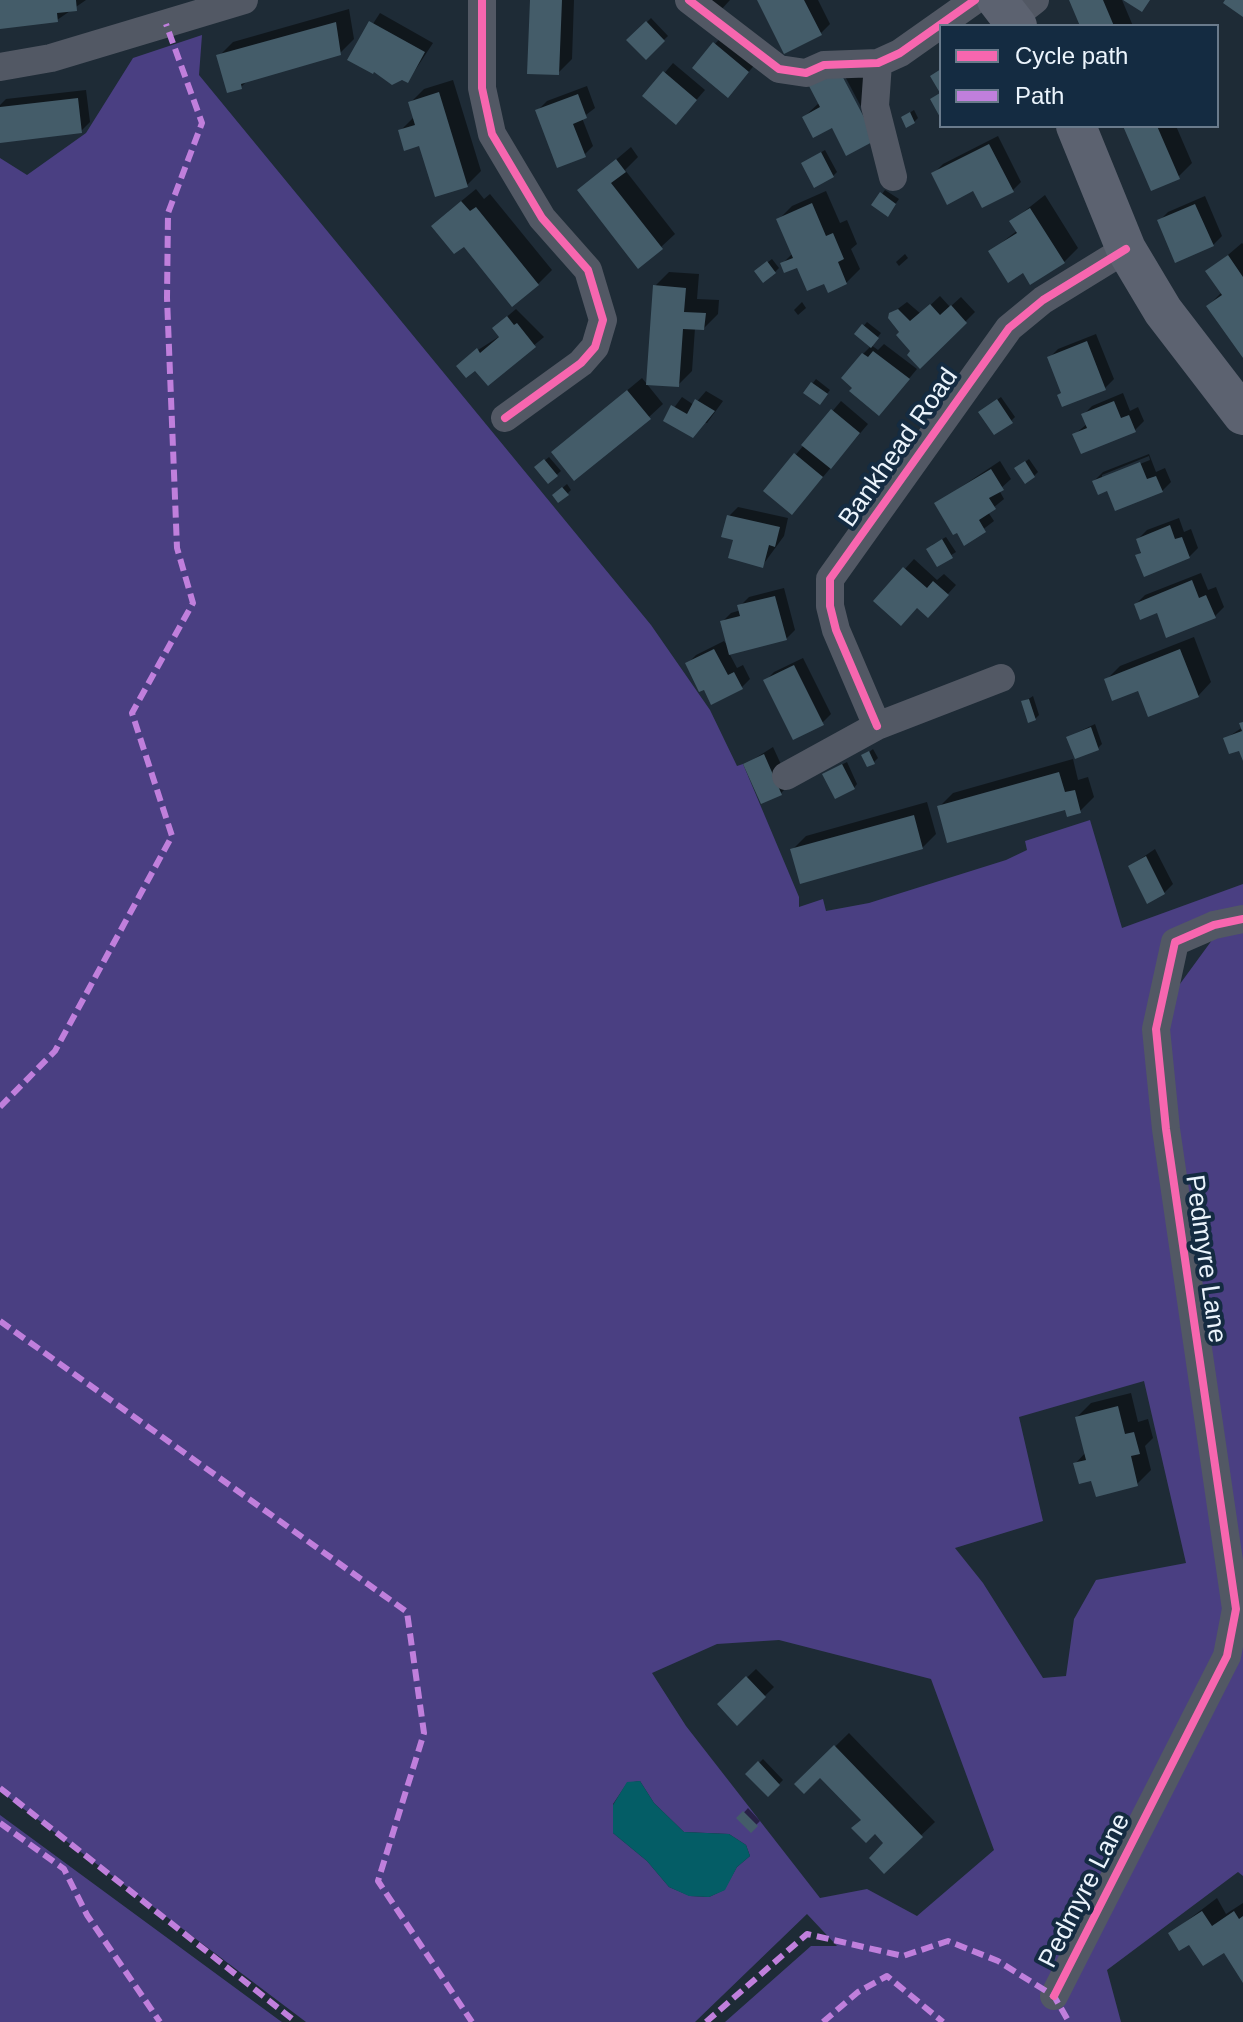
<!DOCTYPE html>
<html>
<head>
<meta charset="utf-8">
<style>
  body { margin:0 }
  #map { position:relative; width:1243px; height:2022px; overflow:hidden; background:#1e2b36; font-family:Helvetica,sans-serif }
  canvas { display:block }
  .legend { position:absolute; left:939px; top:24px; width:280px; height:104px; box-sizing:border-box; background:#142b41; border:2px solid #6a7b8c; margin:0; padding:10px 14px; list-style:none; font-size:24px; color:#ebf4fc }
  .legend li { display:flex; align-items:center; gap:16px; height:40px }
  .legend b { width:40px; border:2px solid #6a7b8c }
</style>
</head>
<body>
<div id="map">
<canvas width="1243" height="2022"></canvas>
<ul class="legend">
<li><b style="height:10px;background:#f766af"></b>Cycle path</li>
<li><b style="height:10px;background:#c07fdc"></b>Path</li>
</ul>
</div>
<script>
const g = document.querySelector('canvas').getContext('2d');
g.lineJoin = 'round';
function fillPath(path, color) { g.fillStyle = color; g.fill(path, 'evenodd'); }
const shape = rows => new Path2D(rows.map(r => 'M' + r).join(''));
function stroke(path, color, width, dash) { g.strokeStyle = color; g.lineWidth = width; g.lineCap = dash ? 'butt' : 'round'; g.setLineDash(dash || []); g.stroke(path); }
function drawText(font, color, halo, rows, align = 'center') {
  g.font = font + ' Helvetica,sans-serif'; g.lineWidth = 8; g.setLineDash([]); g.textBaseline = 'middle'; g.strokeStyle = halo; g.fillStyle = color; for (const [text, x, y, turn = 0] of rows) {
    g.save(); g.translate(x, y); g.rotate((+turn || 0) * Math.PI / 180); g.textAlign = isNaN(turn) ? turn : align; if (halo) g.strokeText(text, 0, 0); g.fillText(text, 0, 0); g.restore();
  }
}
fillPath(shape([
  [202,35,199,75,651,625,710,710,737,766,743,764,799,897,799,907,823,899,826,911,869,903,1006,860,1027,850,1025,841,1090,820,1122,928,1243,884,1243,907,1178,928,1163,947,1149,1033,1153,1092,1200,1434,1217,1455,1178,1150,1167,1013,1177,988,1215,936,1243,929,1243,1876,1238,1872,1107,1970,1121,2022,725,2022,811,1946,837,1946,807,1914,695,2022,306,2022,0,1791,0,158,27,175,86,133,133,58],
  [1144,1381,1186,1563,1096,1580,1074,1619,1066,1676,1043,1678,983,1583,955,1548,1043,1521,1019,1417],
  [779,1640,931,1679,994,1850,917,1916,867,1889,820,1898,686,1726,652,1673,717,1644],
  [640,1781,654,1803,684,1832,729,1834,746,1845,750,1856,737,1867,724,1890,709,1897,690,1896,669,1887,647,1861,613,1833,613,1804,627,1783],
  [0,1815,279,2020,282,2022,0,2022]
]), '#4a3f82');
fillPath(shape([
  [640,1781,654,1803,684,1832,729,1834,746,1845,750,1856,737,1867,725,1890,709,1897,689,1896,669,1887,647,1861,613,1833,613,1805,627,1782]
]), '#045d66');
fillPath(shape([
  [0,0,86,0,57,20,0,27],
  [532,0,574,0,572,59,558,73],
  [706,0,730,0,720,11],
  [761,0,818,0,830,24,821,33],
  [1071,0,1122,0,1133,26,1082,26],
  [349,9,354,39,340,53,249,79,241,87,219,56,233,42],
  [380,13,433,43,408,81,350,59],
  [651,18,668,36,646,57,629,40],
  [724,34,757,62,736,87,694,67],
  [853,58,889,125,875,139,847,153,833,126,814,136,804,117,820,102,812,86,835,67,872,137,877,137,839,65],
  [673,63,705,90,684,114,645,96],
  [453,80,481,171,467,185,421,144,400,131,414,117,410,103,424,89],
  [587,86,595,108,582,118,593,146,584,155,538,110,547,101],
  [86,90,90,122,81,131,0,141,0,105,6,99],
  [914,110,918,118,914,122,903,117],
  [1125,126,1176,126,1192,163,1178,177],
  [998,136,1021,182,1012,191,974,189,934,173,943,164],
  [631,147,638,157,625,170,675,234,661,247,579,191],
  [825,150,837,172,833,176,803,163],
  [476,189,484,199,490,194,552,270,538,284,448,212],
  [885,190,899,199,891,210,882,194],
  [826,191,840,223,847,220,857,244,851,249,860,269,846,283,825,281,798,265,782,264,793,253,778,220,792,206],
  [1045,195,1078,248,1064,262,1024,270,991,251,1018,230,1012,221],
  [1205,196,1222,236,1213,245,1159,221,1168,212],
  [1242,243,1243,244,1243,355,1208,306,1222,292,1208,272],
  [905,254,908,258,899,266,896,262],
  [772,259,779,268,775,272,760,268],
  [669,272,699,274,697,299,719,300,718,314,704,328,695,328,692,371,678,385,655,286],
  [940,296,950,307,961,297,975,312,920,367,891,314,907,302,921,314],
  [802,302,806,308,798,315,794,310],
  [516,309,544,337,488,383,467,357,500,336,503,320],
  [867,322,881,333,871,345,878,350,884,344,917,369,888,404,863,354,871,346,857,334],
  [1096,334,1114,379,1105,388,1049,358,1058,349],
  [642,378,663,404,649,417,553,452],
  [816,379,830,390,823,399,806,392],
  [706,391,723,401,707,423,665,420,682,397,694,405],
  [1123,393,1130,411,1138,407,1144,421,1135,430,1075,434,1087,424,1083,415,1092,406],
  [1001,397,1015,417,1011,421,985,408],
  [841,401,868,424,839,458,801,503,766,490],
  [1149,454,1156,472,1165,468,1171,482,1162,491,1108,489,1094,481,1103,472],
  [1149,456,1150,460,1102,479,1102,475],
  [549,457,561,471,548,482,537,467],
  [1029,459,1038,472,1034,476,1021,465],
  [1000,461,1011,479,999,490,1004,499,988,512,994,521,965,543,937,503],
  [567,484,571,490,567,494,554,495],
  [738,507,788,518,784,536,762,566,735,539,729,516],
  [1179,518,1184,532,1191,529,1198,548,1189,557,1137,556,1142,551,1138,539,1147,530],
  [946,537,956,552,937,564,932,545],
  [914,559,937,580,944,574,956,585,937,606,876,601],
  [1201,573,1208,590,1216,587,1224,607,1215,616,1136,604,1145,595],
  [784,588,795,630,786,639,729,653,737,668,743,665,750,679,741,688,687,664,696,655,724,641,729,648,722,622,731,613,741,610,740,606,749,597],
  [1194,637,1211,682,1198,696,1139,689,1106,680,1120,666],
  [803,658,831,714,822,723,765,681,774,672],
  [1033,696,1039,715,1035,719,1024,702],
  [1243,722,1243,756,1240,748,1225,739,1243,727],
  [1095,724,1102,744,1098,748,1068,737],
  [773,747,790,784,781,793,746,764],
  [873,749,878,758,874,762,864,756],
  [1073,759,1078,780,1088,777,1094,797,1080,811,1066,807,939,807,953,793],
  [847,762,857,784,854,788,829,771],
  [927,802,936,834,922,848,792,850,806,836],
  [1155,849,1173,884,1164,893,1130,866],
  [1131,1393,1138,1422,1148,1419,1153,1438,1145,1446,1151,1470,1137,1484,1093,1478,1075,1464,1086,1452,1077,1417,1091,1403],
  [756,1669,774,1687,737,1723,719,1704],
  [849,1733,935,1822,884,1871,886,1843,820,1775,797,1784],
  [763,1759,783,1780,768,1795,748,1774],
  [748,1808,760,1821,751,1830,739,1818],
  [1217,1898,1226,1914,1243,1903,1243,1979,1224,1950,1171,1933]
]), '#0007');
fillPath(shape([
  [0,0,76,0,77,11,57,13,58,22,0,29],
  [530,0,562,0,559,75,527,74],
  [757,0,804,0,822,35,784,54],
  [1069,0,1103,0,1114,26,1080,26],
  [1123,0,1150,0,1142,12],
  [1225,0,1243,0,1243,17,1223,3],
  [369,21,425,52,408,83,402,80,392,85,374,72,373,74,347,60],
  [646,21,665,41,646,60,626,40],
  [336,22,341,55,241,84,242,89,227,93,216,55],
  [713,42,749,72,728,98,692,68],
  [941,69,941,119,930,99,940,93,930,76],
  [839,70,876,140,846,156,832,128,813,138,802,117,820,107,809,86],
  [663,71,697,100,676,125,642,96],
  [439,92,468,187,435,197,419,146,404,151,398,130,415,125,408,102],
  [578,94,587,118,573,124,586,157,557,168,535,110],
  [78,98,82,133,0,143,0,107],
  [910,112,915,123,906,128,901,117],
  [1123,126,1157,126,1180,179,1151,191],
  [989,144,1014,192,982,208,973,191,947,205,931,173],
  [821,152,834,177,814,188,801,163],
  [616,159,626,172,611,183,663,249,638,269,577,190],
  [880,192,896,204,888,217,871,205],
  [461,201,470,211,476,207,539,285,512,307,464,247,454,254,431,226],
  [812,203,826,236,833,233,844,259,838,262,847,284,828,293,824,284,807,291,797,268,784,273,780,263,793,258,776,219],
  [1195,204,1214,246,1175,263,1157,220],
  [1030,208,1065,263,1030,285,1023,273,1008,283,988,251,1017,233,1009,221],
  [1228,255,1243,277,1243,358,1206,306,1222,295,1205,271],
  [767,261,776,273,763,283,754,271],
  [653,285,686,288,684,312,706,313,704,330,683,329,679,387,646,385],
  [930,304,940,315,951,305,967,323,920,369,907,355,910,351,896,335,899,332,888,318,889,313,898,309,910,321],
  [507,316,514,325,517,323,536,347,488,386,475,371,466,378,456,366,477,348,480,353,499,337,492,328],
  [862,324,879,338,871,348,854,334],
  [1087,341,1106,390,1062,407,1057,395,1061,393,1047,357],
  [873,351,910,379,879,416,849,391,852,388,841,378,862,353,868,357],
  [811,382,828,394,820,405,803,393],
  [627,390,651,419,574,481,551,452],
  [695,399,715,411,693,438,663,421,671,405,687,414],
  [997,399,1013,423,994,435,978,412],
  [1114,401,1121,418,1129,415,1136,432,1081,454,1072,434,1087,428,1081,414],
  [831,409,860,433,831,469,801,445],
  [794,453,823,477,792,515,763,491],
  [544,459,558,476,548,484,534,467],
  [1025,461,1035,477,1025,484,1014,468],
  [1140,462,1147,479,1156,476,1163,492,1115,511,1107,491,1098,495,1092,481],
  [991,469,1004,490,989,498,996,509,979,520,986,532,964,546,957,533,953,535,934,503],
  [562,487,569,495,558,503,552,495],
  [727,515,780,527,775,547,769,545,763,568,728,558,733,540,721,537],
  [1170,525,1175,539,1182,537,1190,558,1144,577,1135,555,1141,553,1136,539],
  [942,539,953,558,937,567,926,549],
  [903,567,927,588,933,581,949,595,928,618,917,608,901,626,873,601],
  [1192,580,1199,598,1206,595,1216,618,1166,638,1157,613,1140,620,1134,604],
  [775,596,787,640,729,655,720,621,740,616,737,605],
  [714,649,728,675,734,672,743,689,711,705,704,690,699,692,685,663],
  [1180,649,1199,697,1148,717,1138,691,1112,701,1104,679],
  [794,665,824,725,793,740,763,680],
  [1029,699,1036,720,1028,723,1021,701],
  [1243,722,1243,761,1239,751,1229,754,1223,738,1242,731,1239,723],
  [1091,727,1099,750,1075,759,1066,737],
  [869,751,875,764,867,767,861,755],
  [764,754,782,795,761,804,743,764],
  [842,764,855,789,835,799,822,774],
  [1059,772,1065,792,1075,790,1081,813,1067,817,1065,810,947,843,937,806],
  [914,815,923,849,800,884,790,849],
  [1146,856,1165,894,1147,904,1128,866],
  [1118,1406,1125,1434,1134,1432,1140,1454,1131,1456,1138,1486,1096,1497,1091,1481,1079,1484,1073,1463,1086,1460,1075,1417],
  [746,1676,766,1697,737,1726,717,1704],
  [834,1745,923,1837,884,1874,869,1858,883,1843,875,1834,866,1843,851,1828,861,1820,820,1778,804,1794,794,1784],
  [758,1761,780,1785,768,1797,745,1774],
  [743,1811,758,1826,751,1833,736,1818],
  [1202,1911,1212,1926,1234,1911,1239,1919,1243,1916,1243,1983,1224,1953,1203,1966,1189,1945,1179,1951,1168,1933]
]), '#445c69');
stroke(shape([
  [482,0,482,88,492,134,542,218,588,270,603,320,595,347,581,363,505,418],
  [689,0,779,69,806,73,824,65,878,63,900,53,975,0],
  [1012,18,1035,0],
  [878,63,875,106,893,177],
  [0,67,51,58,244,0],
  [877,726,836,630,830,606,830,579,1009,328,1043,300,1126,249],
  [786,776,877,726,1001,678],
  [1054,1996,1227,1656,1236,1609,1166,1129,1156,1029,1175,942,1214,925,1243,919]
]), '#525864', 28);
stroke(shape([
  [997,0,1017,26],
  [1076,126,1126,249,1163,311,1243,415]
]), '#5c6270', 40);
stroke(shape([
  [0,1107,55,1051,172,836,132,713,193,603,177,548,167,298,168,213,202,123,166,24],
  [0,1321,407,1612,424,1733,378,1881,472,2022],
  [0,1788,296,2022],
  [0,1823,64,1869,87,1915,160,2022],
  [706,2022,807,1934,903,1956,948,1941,998,1961,1054,1996,1069,2022],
  [823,2022,858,1992,887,1976,943,2022]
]), '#c07fdc', 6, [12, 6]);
stroke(shape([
  [482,0,482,88,492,134,542,218,588,270,603,320,595,347,581,363,505,418],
  [689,0,779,69,806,73,824,65,878,63,900,53,975,0],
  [877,726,836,630,830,606,830,579,1009,328,1043,300,1126,249],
  [1054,1996,1227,1656,1236,1609,1166,1129,1156,1029,1175,942,1214,925,1243,919]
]), '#f766af', 8);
drawText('26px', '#ebf4fc', '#142b41', [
  ["Bankhead Road",899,448,-55],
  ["Pedmyre Lane",1205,1259,82],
  ["Pedmyre Lane",1085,1891,-63]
]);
</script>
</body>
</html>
